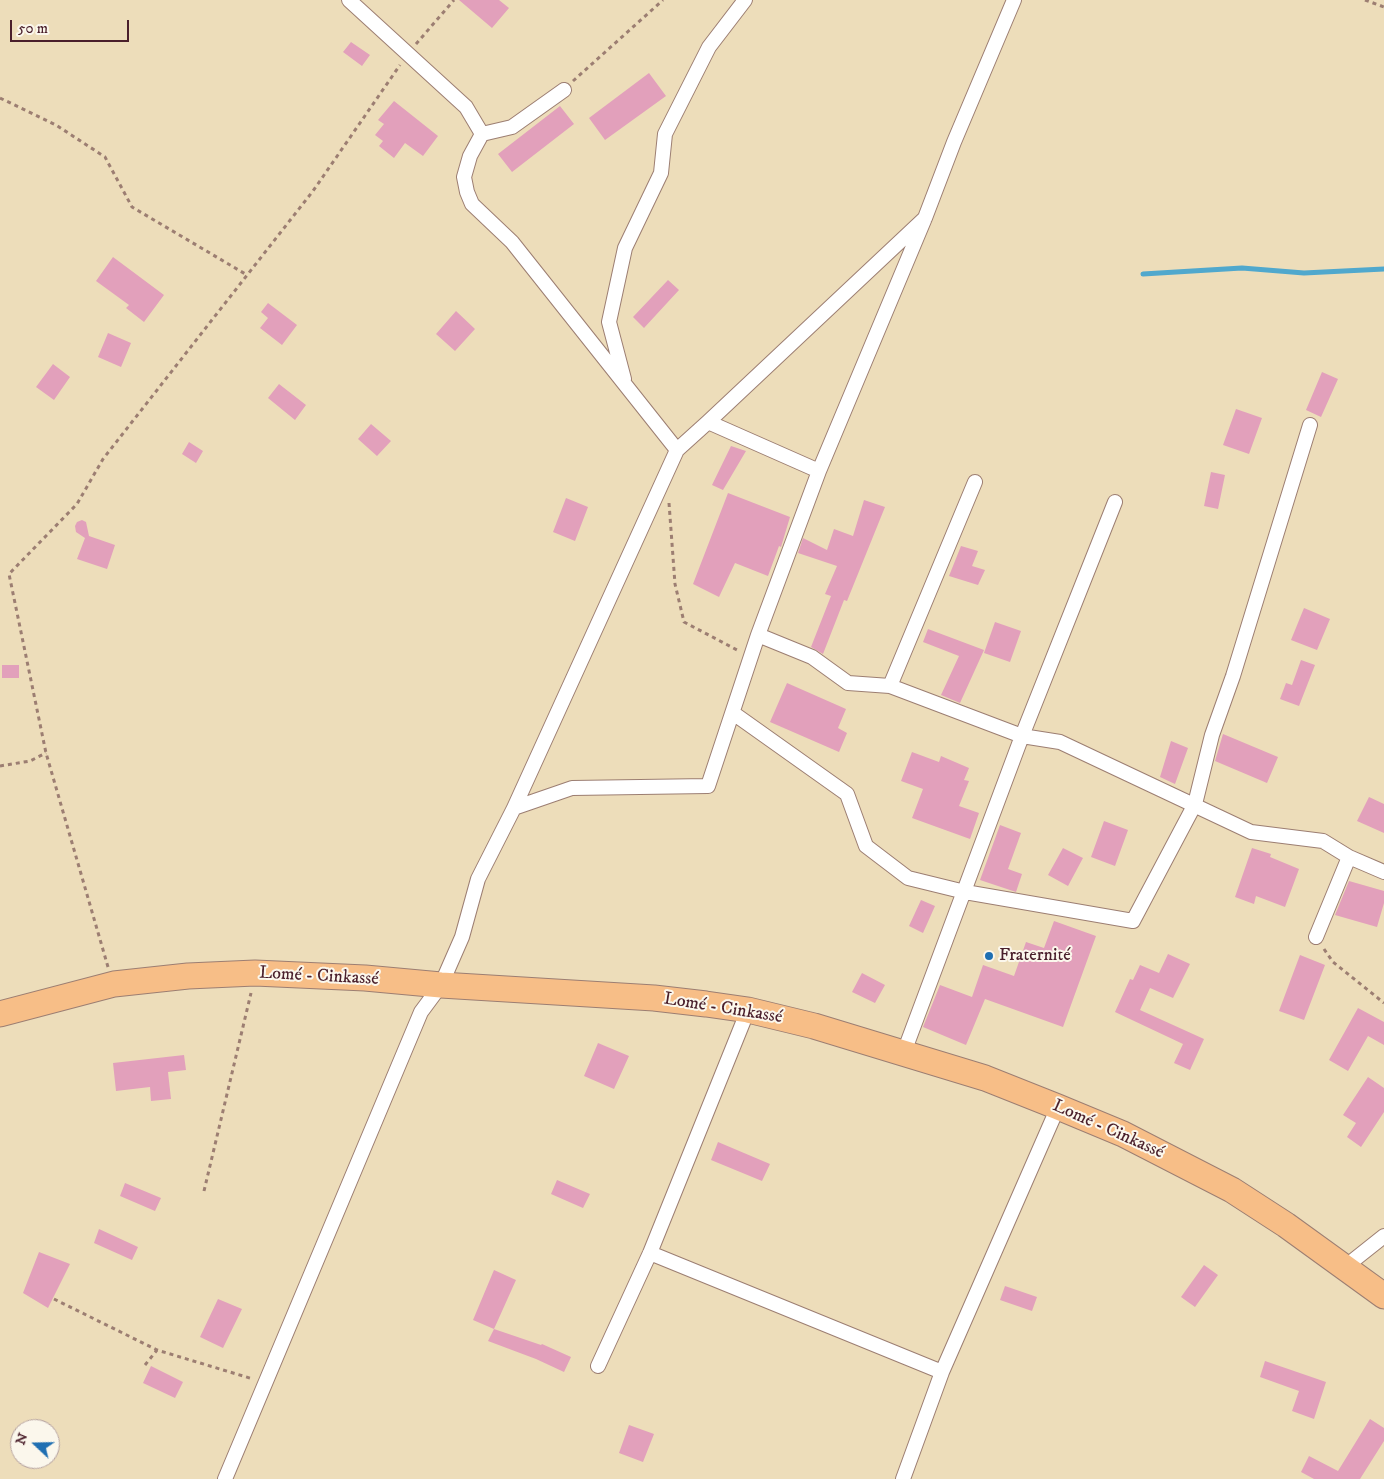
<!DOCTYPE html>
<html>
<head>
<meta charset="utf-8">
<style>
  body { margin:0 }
  #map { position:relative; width:1384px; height:1479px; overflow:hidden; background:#edddba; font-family:"IM FELL DW Pica",serif }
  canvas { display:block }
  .north { position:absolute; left:10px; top:1419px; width:50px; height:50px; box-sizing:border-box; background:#fbf7ec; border:1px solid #b4a19f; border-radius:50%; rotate:291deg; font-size:14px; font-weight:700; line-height:20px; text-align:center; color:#4a1f2b }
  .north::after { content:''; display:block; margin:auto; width:18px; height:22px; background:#1f6fb2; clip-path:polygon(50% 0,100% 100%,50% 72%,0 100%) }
  .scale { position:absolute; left:10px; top:20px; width:119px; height:22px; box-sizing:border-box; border:2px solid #4a1f2b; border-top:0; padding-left:6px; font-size:15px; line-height:18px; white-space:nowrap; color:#4a1f2b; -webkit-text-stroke:4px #fbf7ec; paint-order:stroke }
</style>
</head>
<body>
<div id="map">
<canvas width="1384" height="1479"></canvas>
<div class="north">N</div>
<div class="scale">50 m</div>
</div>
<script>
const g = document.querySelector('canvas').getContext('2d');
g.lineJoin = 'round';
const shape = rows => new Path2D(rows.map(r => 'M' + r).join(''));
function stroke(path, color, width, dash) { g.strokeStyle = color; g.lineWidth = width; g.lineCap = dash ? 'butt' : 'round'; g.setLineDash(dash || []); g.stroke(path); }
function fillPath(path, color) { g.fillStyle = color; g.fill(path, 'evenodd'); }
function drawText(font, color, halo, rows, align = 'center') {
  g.font = font + ' "IM FELL DW Pica",serif'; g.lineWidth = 4; g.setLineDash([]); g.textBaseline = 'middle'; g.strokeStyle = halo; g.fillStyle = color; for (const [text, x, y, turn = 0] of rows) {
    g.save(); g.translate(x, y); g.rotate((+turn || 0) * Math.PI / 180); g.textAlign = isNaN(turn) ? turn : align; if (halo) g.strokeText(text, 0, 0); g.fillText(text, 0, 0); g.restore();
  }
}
stroke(shape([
  [1143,274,1242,268,1304,273,1384,269]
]), '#50a8cd', 5);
fillPath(shape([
  [459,0,499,0,509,8,492,28],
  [351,42,370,55,362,66,343,52],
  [649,73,666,96,605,140,589,118],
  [394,101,438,136,423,156,405,143,394,158,379,146,383,141,375,135,384,124,378,120],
  [560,106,574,124,512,172,498,154],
  [113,257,164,295,144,322,126,308,129,305,96,281],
  [668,280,679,290,644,328,633,317],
  [268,303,297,325,282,345,260,328,268,318,261,312],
  [456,311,475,329,455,351,436,334],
  [108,333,131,343,121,367,98,357],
  [53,364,70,377,54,400,36,387],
  [1322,372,1338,379,1321,417,1306,410],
  [279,384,306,405,295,420,268,398],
  [1236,409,1262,418,1249,454,1223,445],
  [371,424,391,441,377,456,358,439],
  [189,442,203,451,196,463,182,454],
  [731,446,746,451,723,490,712,485],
  [1211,472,1225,475,1218,509,1204,506],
  [728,493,790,517,781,547,779,546,768,576,735,563,719,597,693,584],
  [566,498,588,507,575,541,553,532],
  [864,500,885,507,847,601,844,600,823,654,811,647,831,596,825,594,837,566,798,553,803,538,827,550,834,529,853,536],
  [82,520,86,522,89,536,115,545,107,569,77,559,85,538,76,532,75,526,77,522],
  [961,546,978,551,972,566,985,570,978,585,949,576],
  [1304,608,1330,619,1317,650,1291,640],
  [995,622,1021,631,1010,662,984,653],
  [928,629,984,650,960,703,941,695,959,656,923,642],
  [1301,660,1315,665,1299,706,1280,699,1286,683,1292,685],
  [2,665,19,665,19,678,2,678],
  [787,683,846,709,838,728,847,733,839,752,770,722],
  [1223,734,1278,757,1267,783,1215,761],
  [1171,741,1188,748,1175,784,1160,777],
  [912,752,939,762,941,756,969,768,964,780,969,781,959,806,979,813,970,839,912,818,923,789,901,781],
  [1369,797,1384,804,1384,833,1357,821],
  [1104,821,1128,830,1115,866,1091,857],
  [1000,825,1021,833,1008,869,1022,874,1016,892,980,880],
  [1063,848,1083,858,1068,886,1048,875],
  [1252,848,1271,854,1270,857,1299,869,1285,907,1256,896,1254,904,1235,897],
  [1349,881,1384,891,1384,903,1377,927,1335,915],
  [921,900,935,906,923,933,909,926],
  [1054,921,1096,936,1063,1027,985,999,966,1045,923,1027,940,985,972,997,983,965,1014,976,1026,942,1044,948],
  [1168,954,1190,964,1173,998,1150,988,1140,1010,1204,1039,1190,1070,1174,1063,1183,1044,1115,1012,1130,979,1133,980,1140,965,1159,973],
  [1300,955,1325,965,1304,1020,1279,1011],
  [862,973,885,985,875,1003,852,992],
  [1358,1008,1384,1022,1384,1045,1368,1036,1348,1071,1329,1060],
  [598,1043,629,1056,614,1089,584,1076],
  [184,1055,186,1070,168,1072,171,1099,151,1101,150,1087,116,1091,113,1063],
  [1368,1077,1384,1088,1384,1112,1361,1147,1347,1137,1356,1123,1343,1115],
  [718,1142,770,1164,762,1181,711,1160],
  [557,1180,590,1194,583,1208,551,1194],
  [125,1183,161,1198,155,1211,120,1196],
  [99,1229,138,1247,132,1260,94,1243],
  [39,1252,70,1264,48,1308,23,1293],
  [1204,1265,1218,1275,1195,1307,1181,1297],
  [494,1270,516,1280,494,1329,473,1320],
  [1005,1286,1037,1297,1032,1311,1000,1300],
  [218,1299,242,1309,223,1348,200,1337],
  [494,1329,541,1345,542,1344,571,1357,564,1372,536,1359,488,1341],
  [1265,1361,1326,1382,1314,1419,1292,1411,1299,1391,1260,1377],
  [151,1366,183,1382,175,1398,143,1383],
  [1370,1419,1384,1428,1384,1441,1360,1479,1314,1479,1301,1472,1309,1456,1338,1471],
  [629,1425,654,1434,643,1462,619,1453]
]), '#e2a0bb');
const street = shape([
  [349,0,466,107,482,134],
  [564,90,512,127,482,134,470,156,464,177,467,192,472,204,512,242,677,450],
  [624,379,609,322,625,248,661,173,665,134,709,47,745,0],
  [708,422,819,471],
  [758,635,812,657,848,683,890,686,1022,736,1060,742,1251,832,1323,841,1349,857,1384,872],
  [890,686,975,482],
  [733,713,847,794,866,846,908,878,965,892,1133,921,1195,804,1212,735,1233,676,1310,425],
  [514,808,572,788,708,786,758,635,819,471,925,218,954,142,1014,0],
  [1316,937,1349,857],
  [904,1052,1022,736,1115,502],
  [650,1253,942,1372,903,1479],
  [1345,1267,1384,1236],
  [598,1366,650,1253,748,1010],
  [942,1372,1058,1107],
  [225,1479,421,1012,441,985,462,937,478,879,514,808,677,450,708,422,925,218]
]);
const highway = shape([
  [0,1014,114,984,188,976,255,973,365,978,441,985,654,998,706,1004,748,1010,814,1026,985,1078,1058,1107,1123,1134,1232,1190,1286,1225,1384,1296]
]);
stroke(street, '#9c7e72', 16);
stroke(highway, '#9c7e72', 27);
stroke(shape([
  [1365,0,1384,7],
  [416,44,454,0],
  [573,81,663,0],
  [0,98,56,125,105,157,132,207,247,275],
  [669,503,675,584,684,622,739,651],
  [0,766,30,761,46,753],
  [1324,949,1333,962,1384,1003],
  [108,967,46,753,9,574,77,504,103,459,313,191,400,65],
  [204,1191,251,993],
  [54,1299,157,1350,253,1379],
  [145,1365,157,1350]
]), '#9c7e72', 3, [4, 4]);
stroke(street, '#fff', 14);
stroke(highway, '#f7be87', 25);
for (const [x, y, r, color] of [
  [989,956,5,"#1f6fb2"]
]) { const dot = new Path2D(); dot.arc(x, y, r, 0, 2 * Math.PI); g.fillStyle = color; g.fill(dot); stroke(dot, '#fbf7ec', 2); }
drawText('18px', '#4a1f2b', '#fbf7ec', [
  ["Fraternité",999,956]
], 'left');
drawText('18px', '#4a1f2b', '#fbf7ec', [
  ["Lomé - Cinkassé",319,977,3],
  ["Lomé - Cinkassé",723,1009,9],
  ["Lomé - Cinkassé",1108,1130,24]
]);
</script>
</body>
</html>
